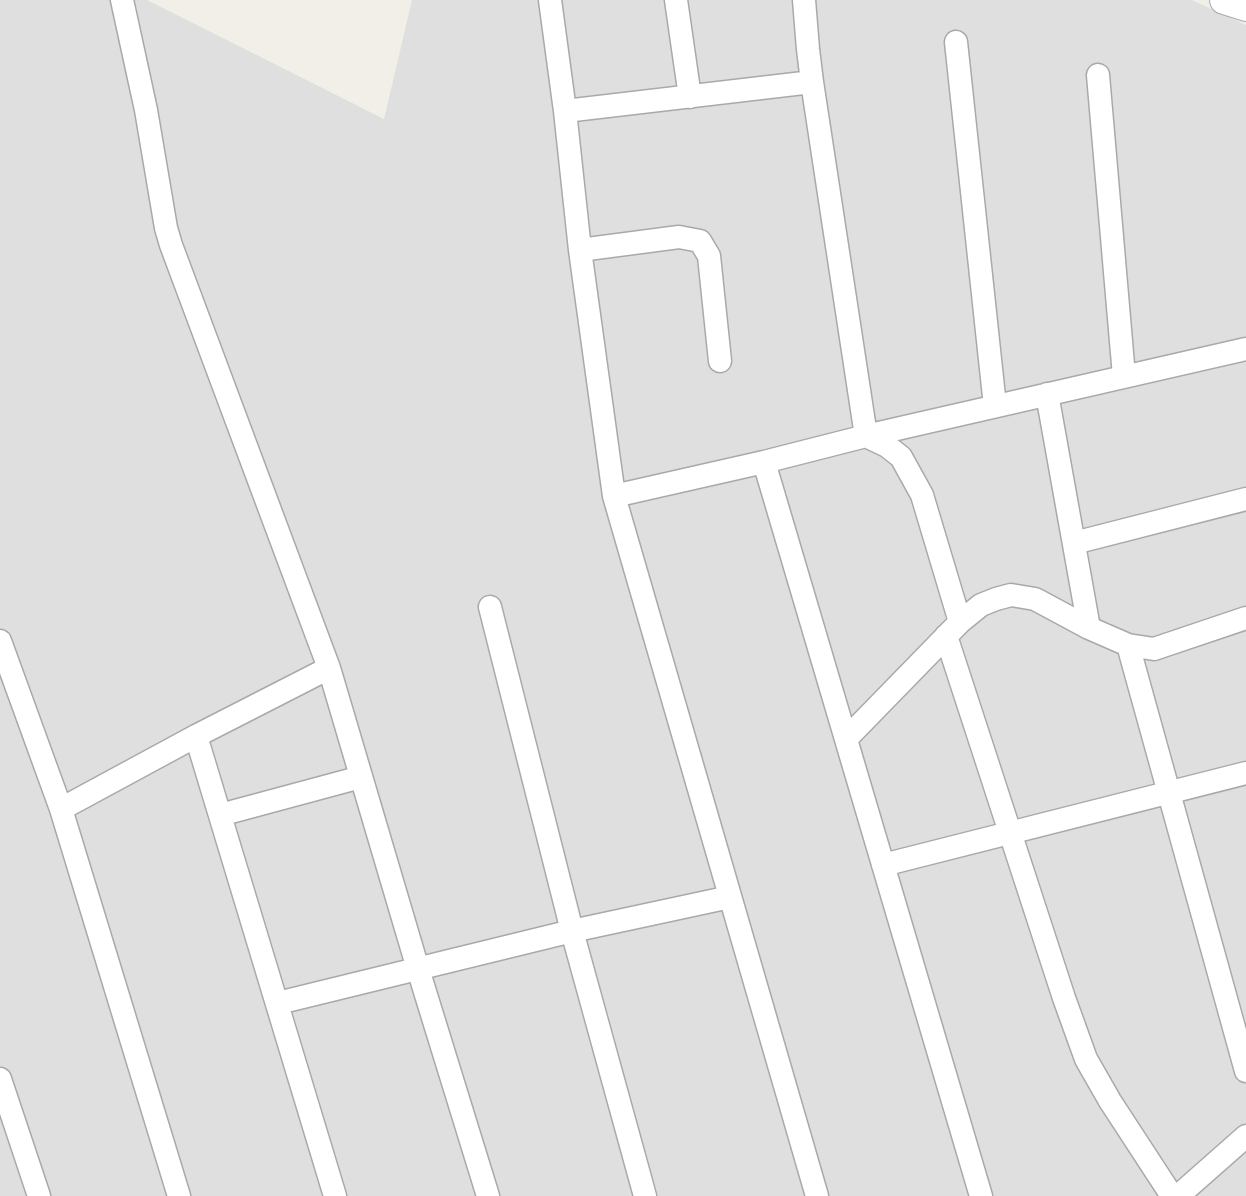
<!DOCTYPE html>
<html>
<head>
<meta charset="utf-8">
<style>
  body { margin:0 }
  canvas { display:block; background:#f2efe9 }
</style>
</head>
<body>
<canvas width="1246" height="1196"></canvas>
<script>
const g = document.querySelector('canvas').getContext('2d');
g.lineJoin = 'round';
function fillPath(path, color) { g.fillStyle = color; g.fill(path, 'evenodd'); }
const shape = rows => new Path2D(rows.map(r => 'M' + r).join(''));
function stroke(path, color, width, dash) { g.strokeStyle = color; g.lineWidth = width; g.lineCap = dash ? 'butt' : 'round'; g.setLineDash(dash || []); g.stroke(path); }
fillPath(shape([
  [0,0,147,0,384,119,412,0,1192,0,1246,25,1246,1196,0,1196]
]), '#e0dfdf');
const minor = shape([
  [122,0,146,110,166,228,171,245,329,668,418,969,488,1196],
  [550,0,565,111,580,250,614,496,817,1196],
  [676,0,690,97],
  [804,0,808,49,812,82,866,436,887,446,901,457,922,495,960,622],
  [956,42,995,406],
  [1098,75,1124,376],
  [565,111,812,82],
  [580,250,679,237,700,241,709,256,720,361],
  [1047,394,1089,628],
  [764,462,981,1196],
  [614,496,764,462,866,436,1246,349],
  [1074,543,1246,499],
  [490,607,572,931,645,1196],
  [946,636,1064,998,1086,1059,1110,1101,1172,1196],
  [0,641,61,809,179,1196],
  [1128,645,1246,1071],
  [196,736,335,1196],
  [846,739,960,622,981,605,996,599,1011,595,1035,599,1089,628,1128,645,1154,649,1246,618],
  [61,809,196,736,329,668],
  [220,815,361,777],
  [883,865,1246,773],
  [278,1003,572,931,730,897],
  [0,1079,39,1196],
  [1178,1196,1246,1136]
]);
const tertiary = shape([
  [1224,0,1246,7]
]);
stroke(minor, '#a9a9a9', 25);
stroke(tertiary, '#a9a9a9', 30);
stroke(minor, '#fff', 22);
stroke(tertiary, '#fff', 28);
</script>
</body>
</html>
